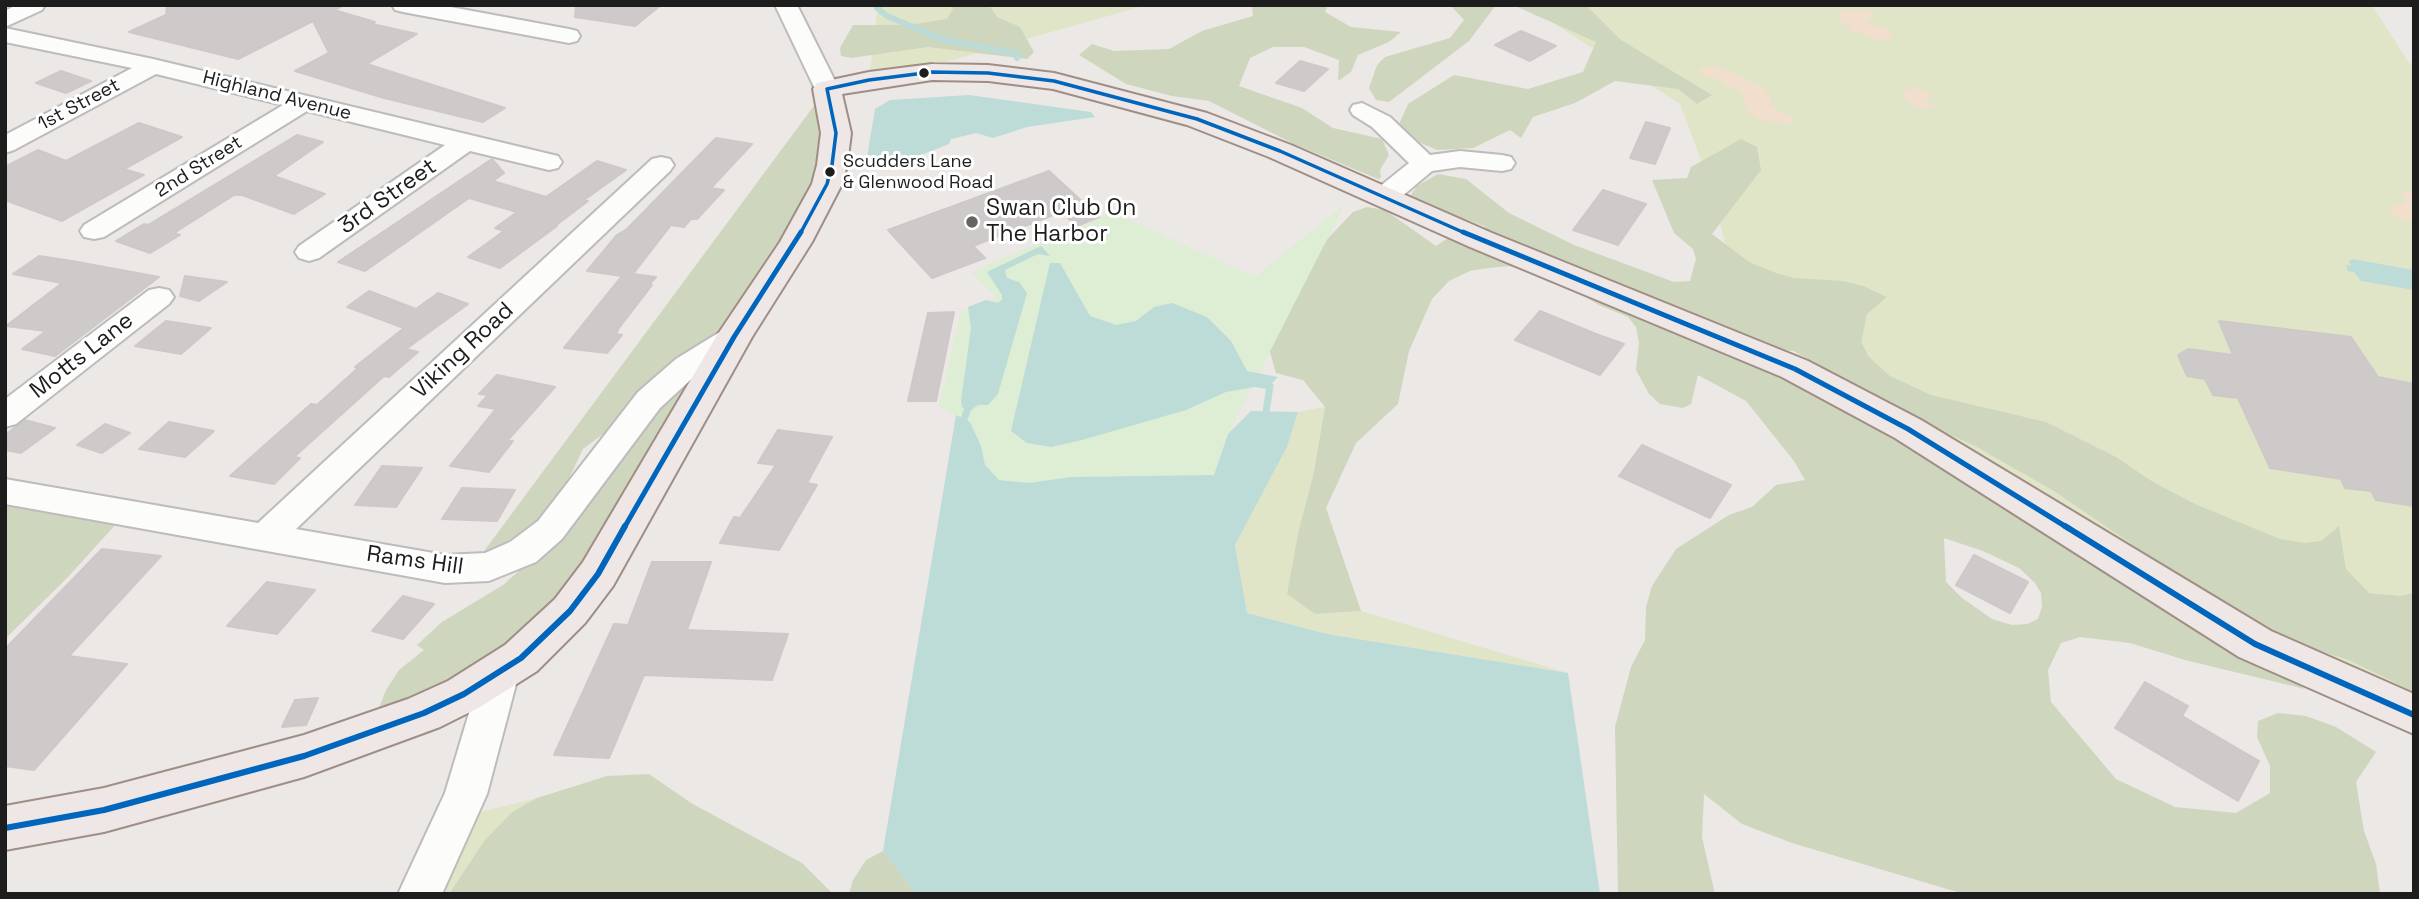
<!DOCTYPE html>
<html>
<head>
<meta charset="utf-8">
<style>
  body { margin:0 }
  #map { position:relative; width:2419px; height:899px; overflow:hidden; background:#ebe8e6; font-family:"Space Grotesk",sans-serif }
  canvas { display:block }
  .frame { position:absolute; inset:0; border:7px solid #1d1d1d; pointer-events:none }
</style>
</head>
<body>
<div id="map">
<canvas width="2419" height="899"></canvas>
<div class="frame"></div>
</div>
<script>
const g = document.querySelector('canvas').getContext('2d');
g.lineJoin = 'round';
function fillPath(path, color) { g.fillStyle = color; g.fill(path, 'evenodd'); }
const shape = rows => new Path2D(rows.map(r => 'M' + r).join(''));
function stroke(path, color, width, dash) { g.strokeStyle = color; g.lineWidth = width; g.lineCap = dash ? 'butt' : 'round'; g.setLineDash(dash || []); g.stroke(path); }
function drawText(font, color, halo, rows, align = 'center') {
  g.font = font + ' "Space Grotesk",sans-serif'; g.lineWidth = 6; g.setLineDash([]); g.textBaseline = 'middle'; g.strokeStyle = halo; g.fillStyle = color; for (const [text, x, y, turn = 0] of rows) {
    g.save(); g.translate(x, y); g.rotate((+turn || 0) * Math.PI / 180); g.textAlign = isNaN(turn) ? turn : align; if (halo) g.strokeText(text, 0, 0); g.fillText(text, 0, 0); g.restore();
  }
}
fillPath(shape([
  [878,5,1147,5,899,75,869,80],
  [1525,5,2372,5,2409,63,2414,65,2414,705,2366,689,1801,360,1728,255,1710,184,1680,104],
  [1325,407,1312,480,1299,529,1315,614,1361,611,1568,673,1327,634,1247,613,1235,545,1287,447,1298,412],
  [537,798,512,812,484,841,449,894,420,894,456,818]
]), '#e1e5c8');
fillPath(shape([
  [951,5,989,5,997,17,1020,27,1034,52,1027,59,928,47,851,58,841,56,840,48,853,25,909,25,947,19,953,9],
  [1252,5,1328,5,1325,12,1351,27,1401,32,1389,42,1358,55,1351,72,1338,81,1339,60,1304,47,1273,47,1250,58,1239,86,1302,108,1333,128,1382,139,1389,155,1380,170,1381,178,1378,179,1294,144,1209,101,1172,96,1126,84,1079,55,1092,44,1114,51,1169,49,1202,31,1253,16],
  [1450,5,1496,5,1469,41,1389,102,1376,100,1369,88,1377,65,1385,57,1450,38,1464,20],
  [1513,5,1586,5,1621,40,1712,95,1697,104,1678,89,1615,81,1575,103,1533,117,1521,138,1510,130,1473,148,1437,150,1412,139,1399,124,1408,104,1454,75,1528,89,1583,72,1596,42],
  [819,99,832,165,570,611,369,734,386,690,399,670,424,650,417,645,442,622,503,585,547,546,697,348,685,352,635,410,583,449,564,489,532,532,470,570],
  [1741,139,1757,147,1761,170,1712,234,1749,262,1776,273,1794,278,1843,281,1863,286,1887,297,1867,314,1861,342,1869,357,1890,376,1931,395,2046,422,2116,457,2153,482,2195,504,2280,539,2304,543,2321,541,2339,526,2346,569,2369,593,2400,596,2414,593,2414,692,2349,660,2310,648,2266,628,2161,564,2054,491,1975,446,1911,417,1794,351,1768,350,1872,422,2305,689,2185,660,2130,643,2080,637,2061,643,2048,670,2051,702,2116,779,2175,807,2236,813,2270,793,2270,766,2257,737,2258,721,2278,713,2306,716,2336,727,2376,752,2356,782,2364,831,2376,864,2380,894,1964,894,1792,843,1742,824,1704,794,1702,837,1715,894,1618,894,1615,727,1631,667,1645,640,1646,607,1652,586,1676,549,1729,515,1752,507,1776,485,1805,480,1794,461,1746,401,1698,375,1691,404,1683,408,1660,404,1649,394,1636,370,1639,343,1636,327,1628,317,1599,305,1556,280,1526,271,1509,266,1488,268,1470,271,1449,281,1432,299,1409,351,1398,404,1356,443,1326,508,1361,611,1315,614,1287,594,1299,529,1313,476,1325,407,1303,380,1276,373,1268,345,1298,270,1353,212,1367,207,1385,210,1436,246,1451,236,1473,228,1486,227,1409,198,1417,186,1438,174,1466,179,1509,213,1574,245,1674,282,1690,281,1696,259,1693,249,1674,233,1652,180,1687,178,1691,167],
  [1944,538,1983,551,2019,568,2035,583,2041,593,2042,607,2038,619,2027,624,2012,625,1992,619,1962,598,1946,582],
  [5,491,127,512,67,578,5,639],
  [649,774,691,803,802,863,833,894,449,894,484,841,512,812,537,798,607,776],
  [883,851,916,894,849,894,853,880,866,860]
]), '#cfd6be');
fillPath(shape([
  [1849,9,1873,12,1871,18,1863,22,1887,29,1891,32,1891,39,1875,41,1868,35,1851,31,1849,24,1841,22,1837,14,1840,11],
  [1708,66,1727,70,1763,88,1769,95,1771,106,1792,117,1793,124,1759,120,1746,109,1743,102,1744,95,1738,89,1726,87,1721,81,1700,74,1700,69],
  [1918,88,1930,94,1931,98,1924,100,1935,107,1918,109,1905,99,1904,90],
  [2403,192,2414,192,2414,221,2398,219,2389,210,2390,207,2405,203]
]), '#f1decd');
fillPath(shape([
  [1345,204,1228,434,1214,475,1071,477,1029,483,999,480,985,465,981,446,970,423,939,406,961,312,996,297,971,272,1112,212,1255,277]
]), '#ddeed4');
fillPath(shape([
  [969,95,1091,112,1095,117,1027,127,993,138,976,133,951,139,949,144,926,153,876,169,868,169,866,164,875,109,890,100],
  [1041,246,1050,256,1038,254,1005,270,1007,278,1019,282,1027,293,998,394,988,405,978,405,970,411,962,407,961,401,971,328,968,307,986,300,997,303,1002,300,1002,295,987,272],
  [2352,259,2414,270,2414,290,2361,281,2354,272,2348,271,2346,265,2351,266,2349,261],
  [1050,263,1060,263,1090,316,1116,325,1136,321,1154,307,1172,303,1207,317,1231,341,1247,371,1278,377,1271,384,1226,392,1186,410,1082,440,1051,447,1027,443,1011,431],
  [1251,411,1298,412,1287,447,1235,545,1247,613,1327,634,1568,673,1600,894,916,894,883,851,956,415,970,422,981,446,985,465,999,480,1029,483,1071,477,1214,475,1228,434]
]), '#bddbd7');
stroke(shape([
  [880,5,877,8,887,16,944,40,1019,54,1017,58]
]), '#bddbd7', 6);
stroke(shape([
  [1254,383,1270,386,1266,412],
  [966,428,964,419,971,400]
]), '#bddbd7', 7);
const building = shape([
  [167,5,344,5,334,10,375,22,372,24,417,34,367,64,505,108,483,122,384,98,295,71,329,53,313,21,238,59,129,32,166,15,167,5],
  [576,5,661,5,635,26,575,17,576,5],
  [1521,31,1556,46,1530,61,1495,45,1521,31],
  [1300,61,1328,69,1304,91,1276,83,1300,61],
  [61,71,91,81,66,93,36,83,61,71],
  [1646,122,1670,128,1655,164,1630,158,1646,122],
  [139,123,182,137,124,169,144,175,62,221,5,200,5,167,38,150,66,161,139,123],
  [297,135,323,142,274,176,325,194,294,214,242,195,234,195,174,233,180,235,150,253,116,241,144,224,148,225,297,135],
  [716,138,752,144,711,188,724,190,697,219,691,219,684,227,671,225,633,274,656,277,649,285,652,285,619,328,616,334,622,335,607,353,564,348,622,276,587,271,617,235,627,229,716,138],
  [492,159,504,173,493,181,546,197,597,161,626,170,584,200,588,201,555,226,557,226,500,268,468,257,504,231,495,228,517,212,469,198,365,271,338,262,492,159],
  [1049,171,1099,217,1077,226,1061,212,973,246,985,258,932,278,888,230,1049,171],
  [1603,190,1646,204,1618,245,1573,230,1603,190],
  [39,256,72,261,159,277,55,356,22,349,46,331,6,326,62,283,13,274,39,256],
  [185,276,227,282,199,301,180,296,185,276],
  [369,291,416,309,438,293,468,304,406,349,418,352,389,377,384,376,294,457,300,458,274,484,230,476,311,404,317,405,358,368,355,367,404,328,347,307,369,291],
  [1540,311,1596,334,1624,344,1600,375,1515,340,1540,311],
  [954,312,936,401,908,401,928,313,954,312],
  [166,321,211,328,181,354,135,346,166,321],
  [2219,321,2351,337,2378,377,2414,384,2414,506,2376,500,2371,491,2345,488,2341,479,2270,468,2238,398,2213,395,2205,379,2187,376,2178,355,2188,349,2233,355,2219,321],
  [497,375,555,387,507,441,513,441,489,472,450,466,496,409,478,406,488,395,479,394,497,375],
  [25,420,55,428,21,453,5,450,5,435,25,420],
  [169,422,214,431,185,457,139,449,169,422],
  [105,424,130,433,102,453,77,445,105,424],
  [778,430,832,437,807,483,817,485,779,550,720,543,734,517,740,518,776,465,758,463,778,430],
  [1642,445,1731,485,1710,518,1619,476,1642,445],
  [382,466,422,468,396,507,355,505,382,466],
  [462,488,515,490,497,521,442,519,462,488],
  [102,549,161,556,69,656,127,664,34,770,5,766,5,649,102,549],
  [1974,555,2028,582,2010,613,1956,585,1974,555],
  [652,562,711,562,687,630,788,634,772,680,644,675,609,758,554,755,614,624,628,625,652,562],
  [267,582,315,590,277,634,227,626,267,582],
  [403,596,434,604,403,639,372,631,403,596],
  [2145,682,2188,706,2182,716,2259,761,2238,801,2115,728,2145,682],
  [318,698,306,725,282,727,295,700,318,698]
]);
fillPath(building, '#cecac9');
stroke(building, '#cec9c8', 2);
const minor = shape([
  [16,5,45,5,42,10,5,27,5,11,16,5],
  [392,5,440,5,569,29,577,31,580,36,577,41,569,43,403,12,395,10,392,5],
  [775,5,797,5,839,89,836,94,827,96,818,94,815,89,775,5],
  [5,28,153,59,558,156,562,162,558,168,549,170,470,151,319,258,309,261,299,258,295,252,299,246,445,145,307,111,104,237,94,239,84,237,80,231,84,225,283,105,156,74,14,150,5,153,5,135,132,68,5,42,5,28],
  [1362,103,1390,117,1430,155,1460,151,1502,155,1511,157,1515,163,1511,169,1502,171,1460,167,1432,171,1394,203,1384,205,1374,203,1371,197,1374,191,1409,163,1372,127,1353,115,1350,110,1353,105,1362,103],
  [661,157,670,159,674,165,670,171,296,529,445,555,485,553,510,542,538,521,638,392,676,359,723,330,734,327,745,330,749,337,745,344,698,373,660,408,562,539,536,562,489,581,445,583,5,504,5,479,258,523,652,159,661,157],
  [159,288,169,290,174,297,169,304,16,424,5,427,5,399,149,290,159,288],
  [500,657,514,662,519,673,487,794,442,894,398,894,445,793,481,673,486,662,500,657]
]);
const major = shape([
  [932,64,988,65,1054,73,1207,113,1291,145,1492,233,1808,361,1921,420,2271,631,2414,694,2414,734,2239,657,1895,438,1782,377,1470,247,1269,157,1187,125,1053,89,988,81,932,80,842,94,851,133,847,165,842,184,812,242,752,337,613,586,585,623,537,671,480,707,440,727,304,777,104,832,5,850,5,806,104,788,304,735,408,699,448,681,505,645,555,599,583,562,716,337,780,242,812,184,817,165,821,133,813,89,817,83,869,72,932,64]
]);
stroke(minor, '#bdbbbb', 4);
stroke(major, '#9e8e86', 4);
fillPath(minor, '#fcfcfb');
fillPath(major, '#eee7e5');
stroke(shape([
  [800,234,827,184,832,165,836,133,827,89,869,80,932,72,988,73,1054,81,1197,119,1280,151,1467,234]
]), '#0065bd', 3.5);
stroke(shape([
  [1463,232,1795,369,1908,429,2068,528],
  [624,528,734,337,801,232]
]), '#0065bd', 5);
stroke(shape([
  [2065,526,2255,644,2414,715],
  [5,828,104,810,304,756,424,713,464,694,521,658,570,611,598,574,625,526]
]), '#0065bd', 6);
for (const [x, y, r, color] of [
  [924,73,6,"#1d1d1d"],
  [830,172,6,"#1d1d1d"],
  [972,222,7,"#656463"]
]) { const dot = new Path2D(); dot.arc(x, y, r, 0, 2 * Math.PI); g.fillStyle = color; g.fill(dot); stroke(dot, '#fff', 2.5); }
drawText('18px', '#1d1d1d', '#fff', [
  ["Scudders Lane",843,162],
  ["& Glenwood Road",843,183]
], 'left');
drawText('19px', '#1d1d1d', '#fff', [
  ["Highland Avenue",277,96,14],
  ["1st Street",79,105,-28],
  ["2nd Street",199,167,-32]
]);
drawText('23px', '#1d1d1d', '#fff', [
  ["3rd Street",388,197,-35],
  ["Viking Road",463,351,-43],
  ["Motts Lane",82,356,-38],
  ["Rams Hill",415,561,8]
]);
drawText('23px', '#1d1d1d', '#fff', [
  ["Swan Club On",986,209],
  ["The Harbor",986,235]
], 'left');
</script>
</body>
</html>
